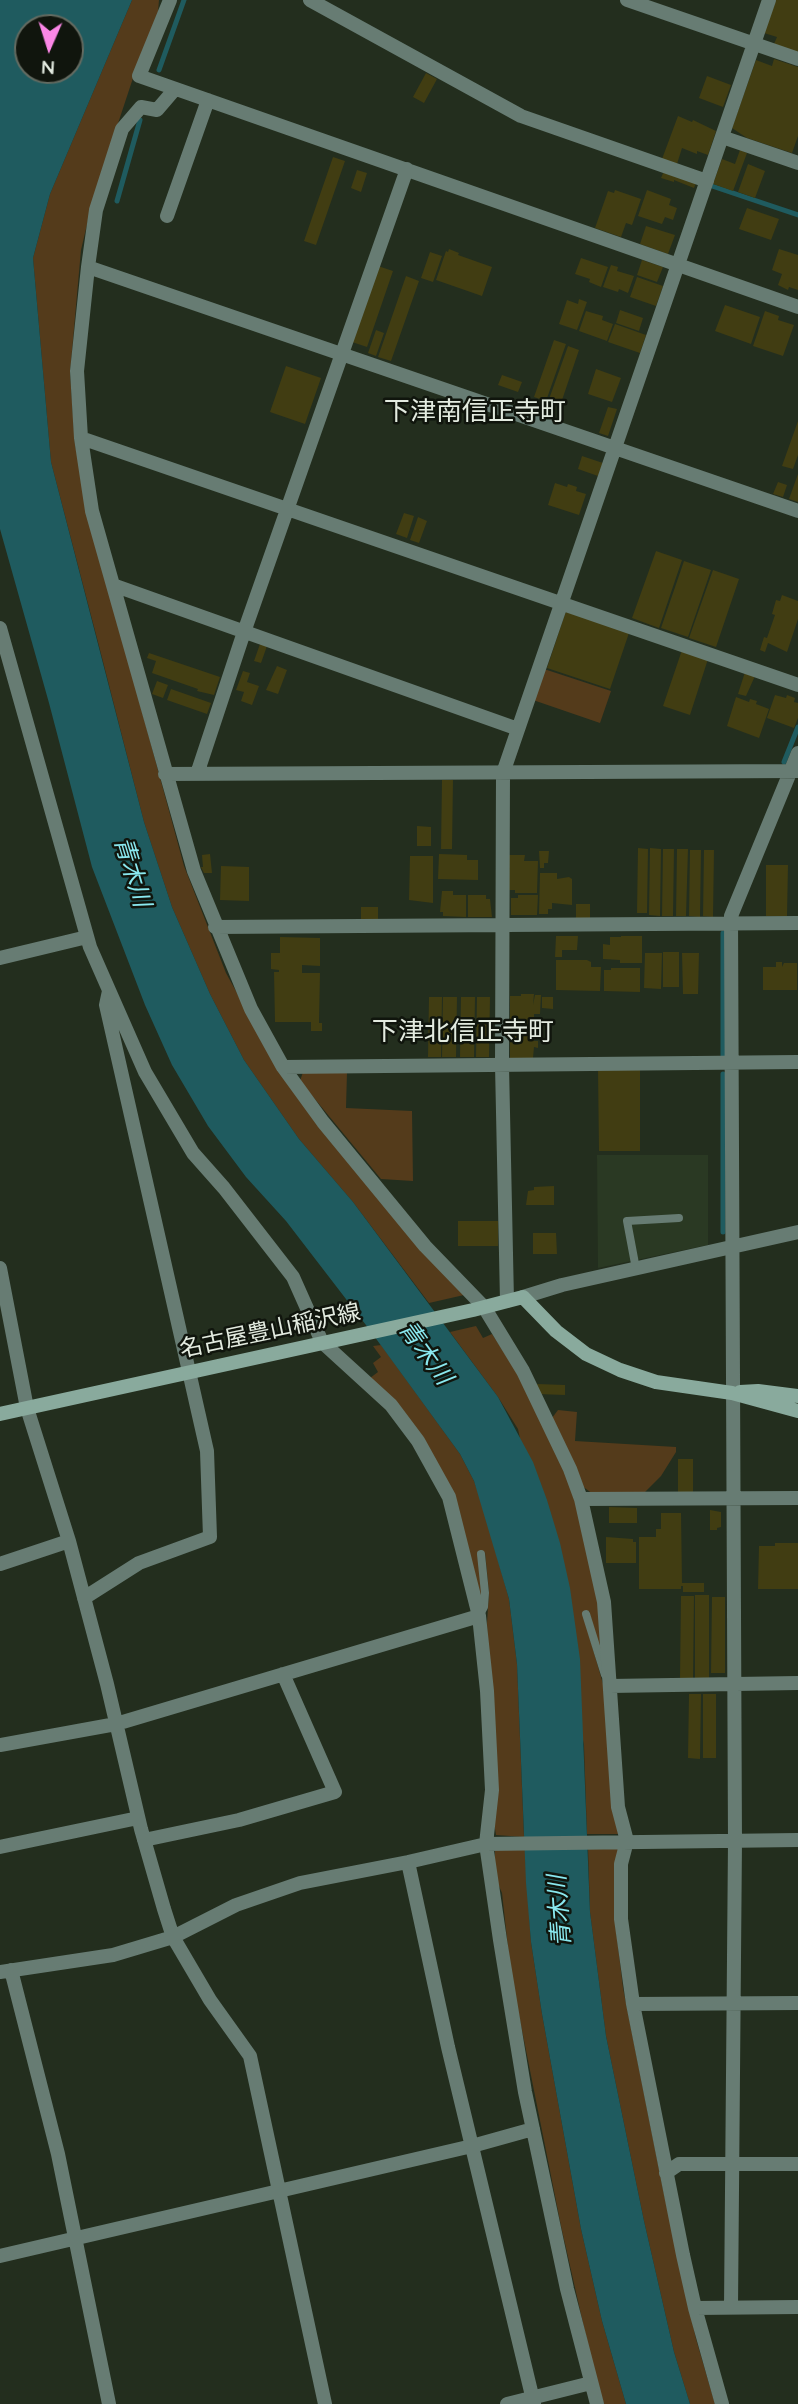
<!DOCTYPE html>
<html>
<head>
<meta charset="utf-8">
<style>
  body { margin:0 }
  #map { position:relative; width:798px; height:2404px; overflow:hidden; background:#232e1e; font-family:Quicksand,sans-serif }
  canvas { display:block }
  .north { position:absolute; left:14px; top:14px; width:70px; height:70px; box-sizing:border-box; background:#10150d; border:2px solid #646b61; border-radius:50%; rotate:183deg; font-size:19px; font-weight:700; line-height:28px; text-align:center; color:#e3ebe0 }
  .north::after { content:''; display:block; margin:auto; width:24px; height:32px; background:#fb87e6; clip-path:polygon(50% 0,100% 100%,50% 72%,0 100%) }
</style>
</head>
<body>
<div id="map">
<canvas width="798" height="2404"></canvas>
<div class="north">N</div>
</div>
<script>
const g = document.querySelector('canvas').getContext('2d');
g.lineJoin = 'round';
function fillPath(path, color) { g.fillStyle = color; g.fill(path, 'evenodd'); }
const shape = rows => new Path2D(rows.map(r => 'M' + r).join(''));
function stroke(path, color, width, dash) { g.strokeStyle = color; g.lineWidth = width; g.lineCap = dash ? 'butt' : 'round'; g.setLineDash(dash || []); g.stroke(path); }
function drawText(font, color, halo, rows, align = 'center') {
  g.font = font + ' Quicksand,"Noto Sans JP",sans-serif'; g.lineWidth = 5; g.setLineDash([]); g.textBaseline = 'middle'; g.strokeStyle = halo; g.fillStyle = color; for (const [text, x, y, turn = 0] of rows) {
    g.save(); g.translate(x, y); g.rotate((+turn || 0) * Math.PI / 180); g.textAlign = isNaN(turn) ? turn : align; if (halo) g.strokeText(text, 0, 0); g.fillText(text, 0, 0); g.restore();
  }
}
fillPath(shape([
  [597,1155,708,1155,708,1245,598,1268]
]), '#2a3923');
fillPath(shape([
  [132,0,159,0,158,12,136,69,93,199,81,250,70,373,75,445,108,586,184,866,226,973,277,1066,464,1295,429,1303,353,1202,299,1139,244,1060,210,994,172,907,144,822,99,646,51,462,33,258,50,194],
  [544,669,611,691,600,723,533,700],
  [303,1072,347,1072,346,1108,412,1111,413,1181,381,1179,300,1081],
  [476,1326,483,1338,492,1334,517,1372,564,1468,576,1504,599,1603,604,1666,589,1611,583,1614,605,1691,619,1834,587,1834,584,1745,518,1429,498,1397,450,1332],
  [381,1345,460,1454,474,1481,483,1506,509,1599,517,1664,524,1837,496,1835,492,1810,487,1623,489,1592,485,1552,481,1599,454,1496,370,1378,378,1372,373,1363,381,1357,373,1346],
  [558,1410,577,1412,575,1441,676,1447,676,1452,661,1476,642,1495,593,1494,582,1486,552,1418],
  [588,1848,620,1849,615,1921,623,1988,663,2189,696,2339,715,2404,690,2404,674,2352,644,2221,606,2036,590,1912],
  [495,1850,525,1850,531,1942,542,2014,581,2229,602,2321,626,2404,604,2404,595,2376,561,2226,511,1975,502,1893,495,1877]
]), '#543b1b');
fillPath(shape([
  [0,0,132,0,50,194,33,258,51,462,144,822,172,907,210,994,244,1060,299,1139,353,1202,498,1397,533,1462,547,1500,560,1543,570,1588,580,1659,590,1912,606,2036,644,2221,674,2352,690,2404,626,2404,602,2321,581,2229,542,2014,531,1942,526,1883,517,1664,509,1599,474,1481,460,1454,369,1329,286,1221,246,1177,208,1126,172,1065,145,1005,92,867,49,703,0,529],
  [28,28,70,28,70,70,28,70]
]), '#1f5b5f');
stroke(shape([
  [159,70,184,0],
  [712,186,798,215],
  [117,201,140,120],
  [784,762,798,727],
  [723,1055,723,933],
  [723,1232,723,1074]
]), '#1f5b5f', 5);
fillPath(shape([
  [776,0,798,0,798,53,774,44,777,37,764,33],
  [774,59,798,67,798,136,792,153,747,138,732,128,756,60,772,66],
  [426,73,437,79,424,103,413,97],
  [707,76,731,85,723,107,699,98],
  [678,116,692,122,693,120,716,131,708,155,697,151,697,154,682,148,677,164,662,159],
  [740,150,747,153,733,191,713,184,722,159,735,164],
  [333,157,345,161,316,245,304,241],
  [748,164,765,171,755,198,738,192],
  [357,170,367,173,361,192,351,188],
  [664,171,696,183,694,188,674,180,674,182,661,178],
  [615,190,641,199,632,225,626,223,621,237,595,228,608,191,614,193],
  [647,190,671,199,669,205,677,208,673,220,665,217,662,224,638,216],
  [747,208,779,219,771,240,739,229],
  [646,226,675,235,668,254,640,244],
  [449,249,459,253,458,255,492,267,482,296,436,280,446,251,448,252],
  [779,249,798,255,798,290,789,287,788,290,778,285,782,274,772,270],
  [430,252,442,256,433,282,421,278],
  [581,258,608,267,601,287,589,282,590,279,575,274],
  [642,260,663,267,657,282,637,275],
  [611,265,618,267,617,271,634,276,628,293,619,289,618,292,603,287],
  [378,266,393,271,367,347,352,342],
  [406,276,419,281,391,361,378,357],
  [637,277,663,286,656,306,630,297],
  [579,299,587,302,577,330,559,324,567,300,578,304],
  [725,305,760,317,751,344,715,331],
  [620,310,643,318,639,331,616,323],
  [586,311,603,316,602,320,613,324,607,341,579,331],
  [765,311,779,316,778,320,794,325,783,356,753,346],
  [615,324,646,335,640,353,608,342],
  [376,330,384,333,376,356,368,353],
  [554,340,566,344,546,401,534,397],
  [568,346,579,350,560,406,548,402],
  [286,366,321,378,305,424,270,412],
  [596,369,621,378,612,402,588,394],
  [502,375,522,382,518,392,498,385],
  [608,407,617,409,608,436,599,433],
  [798,421,798,455,793,469,782,466],
  [582,456,603,463,598,476,578,469],
  [798,474,798,502,789,499],
  [778,482,787,485,783,497,773,494],
  [555,483,567,487,568,484,577,487,576,491,586,494,579,515,548,505],
  [404,513,414,516,407,538,396,534],
  [418,517,427,521,419,543,410,540],
  [656,551,682,560,659,628,632,618],
  [684,561,711,570,688,637,661,628],
  [713,570,739,579,716,647,689,638],
  [782,595,798,601,798,619,787,652,768,643,765,652,760,650,764,637,767,638,775,615,772,614,776,600,780,601],
  [566,611,629,633,610,689,547,668],
  [260,644,267,646,261,663,254,661],
  [682,650,708,659,690,715,663,706],
  [149,653,220,677,214,695,197,691,198,689,152,673,156,661,147,658],
  [277,666,287,670,278,694,266,690],
  [243,671,250,673,247,682,259,686,252,705,241,701,244,692,236,690],
  [745,672,755,676,746,696,738,694],
  [157,681,168,685,163,698,152,694],
  [171,689,211,703,207,714,167,700],
  [775,695,786,698,787,695,795,698,794,702,798,703,798,718,794,728,767,718],
  [736,697,749,702,750,699,757,701,756,704,769,709,759,738,727,726],
  [442,780,453,780,452,849,441,849],
  [417,826,431,827,431,846,417,846],
  [638,848,648,849,647,913,637,913],
  [650,848,661,849,660,916,649,915],
  [663,849,674,849,673,916,662,916],
  [677,849,688,849,686,916,676,916],
  [690,850,701,850,700,917,689,916],
  [704,850,714,850,713,917,703,916],
  [539,851,549,851,548,863,544,863,544,868,540,868],
  [210,854,212,873,204,873,201,867,203,867,202,855],
  [439,854,467,855,467,860,478,860,478,880,438,879],
  [509,855,525,855,524,861,538,861,537,893,515,893,515,890,508,890],
  [410,856,433,856,433,903,409,900],
  [766,865,788,865,787,916,766,916],
  [221,866,249,867,249,901,220,900],
  [540,873,557,873,557,879,569,877,572,879,572,905,552,903,552,909,548,909,548,914,539,914],
  [442,891,453,891,453,895,466,895,466,917,443,916,443,912,440,912],
  [468,895,486,895,486,899,490,899,492,917,468,917],
  [518,895,538,895,537,915,511,915,511,898,518,898],
  [576,904,590,904,590,918,576,918],
  [361,907,378,907,378,920,361,919],
  [556,936,578,936,577,950,562,950,562,957,555,957],
  [621,936,642,936,642,963,620,963,620,960,603,959,603,944,610,945,610,937,621,937],
  [280,937,320,938,320,966,302,965,302,973,320,973,319,1023,322,1023,322,1031,311,1031,311,1022,275,1022,274,972,279,972,279,970,271,969,271,953,280,953],
  [663,952,679,952,679,987,663,987],
  [645,953,662,953,661,989,644,988],
  [682,953,699,953,698,994,683,994],
  [556,960,587,960,591,962,591,967,601,967,600,991,556,990],
  [776,962,782,962,782,967,784,963,797,963,797,990,763,990,763,967,776,967],
  [611,968,640,968,640,992,604,991,604,970,611,970],
  [521,994,534,994,533,1005,535,995,541,995,540,1014,534,1014,534,1041,538,1041,538,1048,534,1047,533,1058,510,1058,510,996,521,996],
  [429,997,442,997,441,1057,428,1057],
  [443,997,457,997,456,1057,442,1057],
  [461,997,475,997,474,1057,460,1057],
  [477,997,490,997,489,1057,476,1057],
  [542,997,553,997,553,1009,542,1008],
  [598,1069,640,1069,640,1151,599,1151],
  [554,1186,554,1205,526,1205,528,1191,534,1190,534,1187],
  [458,1221,498,1221,498,1246,458,1246],
  [533,1233,556,1233,557,1254,533,1254],
  [537,1384,565,1385,565,1395,537,1394],
  [678,1459,693,1459,693,1493,678,1493],
  [609,1507,637,1508,637,1523,609,1523],
  [710,1510,721,1512,721,1527,717,1528,717,1530,710,1530],
  [661,1513,681,1513,682,1583,704,1583,704,1592,683,1592,683,1586,681,1586,681,1589,639,1589,639,1537,656,1537,656,1529,661,1529],
  [606,1537,633,1539,633,1542,636,1542,636,1563,606,1563],
  [775,1543,798,1543,798,1589,758,1589,759,1546,775,1546],
  [695,1595,709,1595,709,1679,695,1678],
  [681,1596,694,1596,693,1679,680,1679],
  [712,1597,725,1597,725,1673,711,1673],
  [689,1694,701,1694,700,1759,688,1758],
  [703,1694,716,1694,716,1758,703,1758]
]), '#413d12');
stroke(shape([
  [636,1269,627,1221,679,1218],
  [586,1614,605,1675],
  [479,1616,484,1607,485,1593,481,1554]
]), '#677c73', 8);
stroke(shape([
  [170,0,139,76,798,307],
  [310,0,521,116,707,181],
  [627,0,798,59],
  [175,89,157,110,141,107,122,129,96,210,88,267,77,371,81,438,92,511,194,871,251,1009,283,1067,323,1122,425,1246,484,1307,523,1371,570,1469,581,1499,604,1602,618,1807,627,1841,621,1864,621,1919,633,2004,683,2255,695,2308,722,2404],
  [722,137,798,163],
  [167,216,208,100],
  [88,267,798,511],
  [81,438,798,685],
  [113,585,518,729],
  [0,628,90,947,145,1072,193,1153,224,1188,293,1277,322,1342,391,1405,418,1441,449,1497,479,1616,487,1691,492,1790,486,1844,500,1940,525,2092,567,2289,597,2404],
  [165,774,797,771],
  [197,774,244,632,407,169],
  [215,927,798,923],
  [0,958,87,937],
  [283,1067,798,1062],
  [0,1268,27,1408,69,1541,107,1684,141,1829,164,1909,173,1937,210,2000,250,2056,325,2404],
  [523,1297,562,1285,798,1232],
  [507,1301,502,1065,503,773,769,0],
  [581,1499,798,1498],
  [0,1564,69,1541],
  [84,1598,139,1563,210,1537,207,1451,106,1005,109,991],
  [610,1686,798,1683],
  [0,1745,116,1724,479,1616],
  [144,1840,239,1820,335,1792,283,1674],
  [0,1847,138,1818],
  [408,1862,448,2047,534,2404],
  [11,1970,58,2154,109,2404],
  [0,1972,113,1955,173,1937,236,1905,300,1883,408,1862,486,1844,798,1840],
  [633,2004,798,2003],
  [666,2173,679,2164,798,2164],
  [0,2256,472,2146,533,2129],
  [731,2307,735,1841,731,916,798,753],
  [695,2308,798,2307],
  [507,2404,591,2383]
]), '#677c73', 14);
stroke(shape([
  [740,1392,758,1391,798,1396],
  [0,1414,473,1310,523,1297,556,1331,586,1354,620,1370,656,1382,732,1393,798,1411]
]), '#89aa9d', 14);
drawText('23px', '#e3ebe0', '#10150d', [
  ["名古屋豊山稲沢線",270,1331,-12]
]);
drawText('italic 24px', '#8ae9f0', '#10150d', [
  ["青木川",132,872,73],
  ["青木川",425,1353,54],
  ["青木川",560,1911,-94]
]);
drawText('26px', '#e3ebe0', '#10150d', [
  ["下津南信正寺町",475,412],
  ["下津北信正寺町",463,1032]
]);
</script>
</body>
</html>
